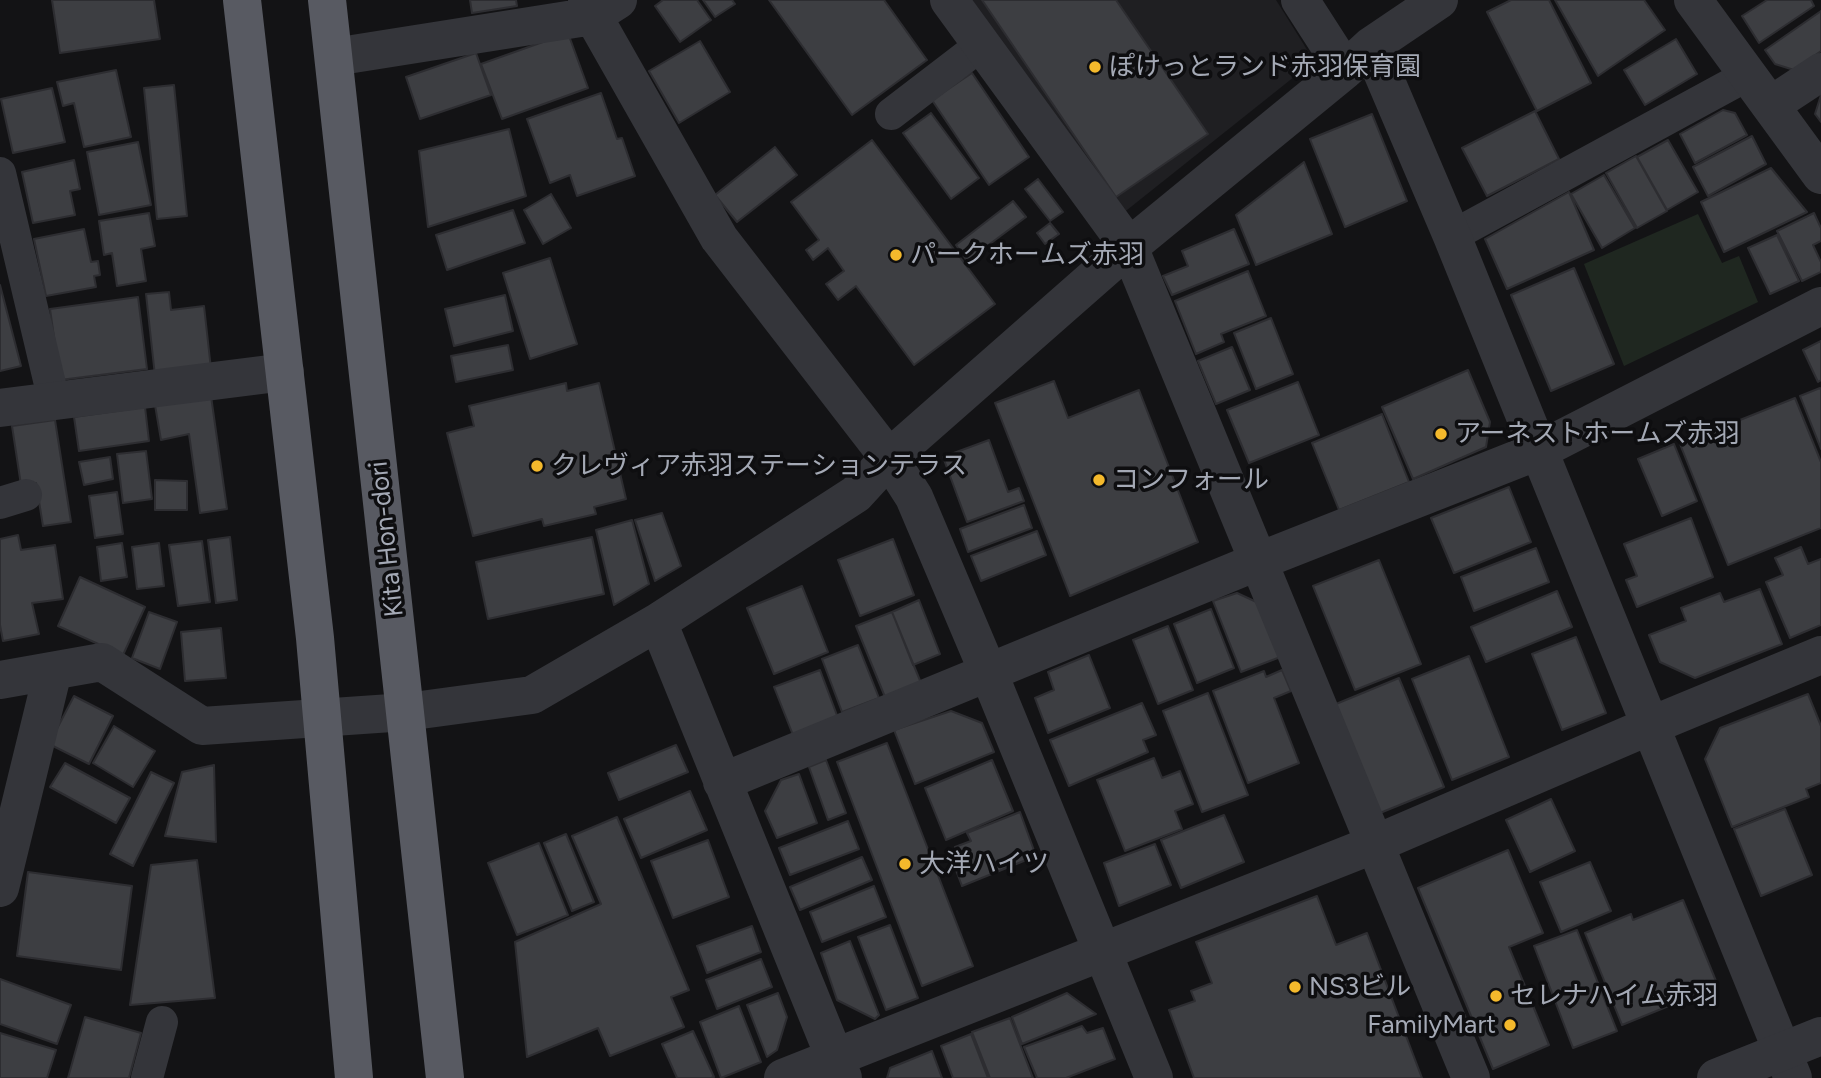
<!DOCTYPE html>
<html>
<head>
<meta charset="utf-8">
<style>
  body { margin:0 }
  canvas { display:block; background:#131315 }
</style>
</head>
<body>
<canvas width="1821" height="1078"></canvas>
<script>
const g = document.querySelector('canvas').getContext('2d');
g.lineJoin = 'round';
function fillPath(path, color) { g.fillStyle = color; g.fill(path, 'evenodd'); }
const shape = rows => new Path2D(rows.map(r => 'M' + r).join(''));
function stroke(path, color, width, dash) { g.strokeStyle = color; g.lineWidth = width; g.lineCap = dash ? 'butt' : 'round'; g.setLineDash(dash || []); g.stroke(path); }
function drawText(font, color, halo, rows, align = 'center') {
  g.font = font + ' Figtree,"Noto Sans JP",sans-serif'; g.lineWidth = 7; g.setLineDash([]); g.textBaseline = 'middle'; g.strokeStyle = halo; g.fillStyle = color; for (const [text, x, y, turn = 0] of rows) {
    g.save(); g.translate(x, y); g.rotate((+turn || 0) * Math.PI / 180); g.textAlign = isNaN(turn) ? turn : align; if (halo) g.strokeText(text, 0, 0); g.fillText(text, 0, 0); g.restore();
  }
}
fillPath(shape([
  [970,0,1276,0,1314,61,1122,214]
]), '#1f1f22');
fillPath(shape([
  [1698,214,1722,263,1739,256,1758,302,1624,366,1584,264]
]), '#1f2720');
const building = shape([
  [52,0,154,0,160,39,60,53,52,0],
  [470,0,516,0,517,6,472,13,470,0],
  [663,0,697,0,711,20,680,42,655,6,663,0],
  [703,0,732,0,735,4,715,17,703,0],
  [769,0,884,0,927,60,852,115,769,0],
  [982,0,1116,0,1208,134,1116,197,982,0],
  [1511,0,1549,0,1591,83,1537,111,1487,12,1511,0],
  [1555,0,1644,0,1665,30,1598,76,1555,0],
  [1767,0,1811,0,1814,6,1759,43,1742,16,1767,0],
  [1821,11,1821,51,1794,70,1775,64,1765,50,1821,11],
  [568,33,588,88,502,119,481,64,568,33],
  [1676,39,1697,74,1645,105,1624,70,1676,39],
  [700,41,730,92,679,123,649,71,700,41],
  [476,53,491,95,420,119,406,77,476,53],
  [116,70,131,137,84,147,74,103,63,106,57,82,116,70],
  [972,73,1029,157,989,185,932,100,972,73],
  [174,85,187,216,157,219,144,88,174,85],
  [52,88,65,142,13,153,1,99,52,88],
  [601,93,617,139,622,138,635,176,577,196,570,175,550,183,527,119,601,93],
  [1821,95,1821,122,1815,114,1821,95],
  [1723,110,1735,113,1747,135,1695,163,1680,134,1723,110],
  [1535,111,1559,159,1487,196,1462,148,1535,111],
  [931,113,979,178,951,199,903,133,931,113],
  [1372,114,1407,201,1345,227,1310,139,1372,114],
  [509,129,526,196,428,227,419,151,509,129],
  [1752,136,1766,164,1708,196,1693,167,1752,136],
  [872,140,995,304,914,365,856,286,838,300,826,284,844,271,828,248,813,260,806,250,819,240,791,202,872,140],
  [1668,140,1698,192,1667,210,1637,157,1668,140],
  [138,142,151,205,99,215,87,152,138,142],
  [775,147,797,175,737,222,715,195,775,147],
  [1636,156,1667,211,1637,228,1606,173,1636,156],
  [74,160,80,189,70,191,75,215,33,223,22,172,74,160],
  [1304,162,1332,234,1256,265,1236,215,1304,162],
  [1771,168,1807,212,1724,252,1701,202,1771,168],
  [1604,175,1635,228,1602,248,1571,194,1604,175],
  [1038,179,1063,212,1050,221,1025,189,1038,179],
  [1569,192,1594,250,1507,289,1485,239,1569,192],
  [551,194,571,228,543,244,524,210,551,194],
  [1013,201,1026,217,967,261,956,245,1013,201],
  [513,210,525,243,447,270,436,235,513,210],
  [149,213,155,246,141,249,146,281,117,286,112,253,104,255,99,221,149,213],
  [1814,213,1821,228,1821,241,1813,245,1821,262,1821,272,1802,281,1777,231,1814,213],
  [1050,223,1059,234,1045,244,1037,233,1050,223],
  [84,229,91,262,98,261,100,275,94,276,96,287,46,296,34,239,84,229],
  [1234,229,1249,264,1172,295,1163,276,1188,266,1182,251,1234,229],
  [1777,235,1799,281,1770,294,1748,248,1777,235],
  [550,258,577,344,530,359,503,273,550,258],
  [1574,268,1614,364,1551,391,1511,295,1574,268],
  [1248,271,1266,316,1221,334,1224,342,1196,354,1175,301,1248,271],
  [0,285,21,366,0,371,0,285],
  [169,292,171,310,204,306,211,369,155,376,146,294,169,292],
  [505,295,513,331,454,346,445,309,505,295],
  [138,297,147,369,60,380,50,309,138,297],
  [1271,318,1293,374,1256,389,1234,333,1271,318],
  [1821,341,1821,380,1818,382,1803,350,1821,341],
  [508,345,513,370,456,382,451,356,508,345],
  [1232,347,1250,390,1216,404,1198,361,1232,347],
  [1468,370,1490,422,1486,447,1413,479,1382,407,1468,370],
  [1054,381,1068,418,1139,390,1198,542,1070,596,995,403,1054,381],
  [1298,382,1319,435,1249,463,1227,410,1298,382],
  [566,383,567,391,599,383,626,499,594,507,596,514,544,526,542,519,473,536,447,433,474,426,469,406,566,383],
  [1820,388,1821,390,1821,449,1800,396,1820,388],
  [211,396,227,509,200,513,189,434,161,440,155,405,211,396],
  [1795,398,1821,462,1821,528,1728,565,1680,444,1795,398],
  [145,407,149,441,79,451,74,417,145,407],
  [1382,414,1409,482,1339,510,1312,443,1382,414],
  [55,420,71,522,43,526,36,483,21,485,12,426,55,420],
  [989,440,1008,492,1019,488,1024,501,967,522,943,457,989,440],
  [1674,444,1697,501,1662,516,1638,459,1674,444],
  [146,451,152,499,123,503,117,454,146,451],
  [110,457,113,479,84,485,79,462,110,457],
  [155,480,187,481,187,510,155,510,155,480],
  [1509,487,1531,542,1454,573,1431,518,1509,487],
  [117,492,123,534,95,538,89,496,117,492],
  [1024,505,1032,528,968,552,960,529,1024,505],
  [662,513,681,566,655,581,635,520,662,513],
  [1691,518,1713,577,1637,607,1626,580,1637,576,1624,544,1691,518],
  [632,520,649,584,614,605,596,530,632,520],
  [1037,531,1046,555,981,581,971,556,1037,531],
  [18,535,21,550,55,545,63,599,32,603,39,634,3,641,0,625,0,539,18,535],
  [230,537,237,600,216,603,208,540,230,537],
  [592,537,604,594,488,619,476,562,592,537],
  [893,539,914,595,860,616,838,560,893,539],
  [202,541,210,602,178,606,169,545,202,541],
  [122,543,127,577,101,581,97,547,122,543],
  [159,543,164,586,137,589,132,547,159,543],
  [1801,547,1808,564,1821,559,1821,625,1790,638,1766,582,1783,575,1775,558,1801,547],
  [1536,548,1549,582,1474,611,1461,577,1536,548],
  [1379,560,1421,664,1355,690,1313,586,1379,560],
  [80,577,145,607,123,655,58,626,80,577],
  [802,586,828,652,774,674,747,608,802,586],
  [1760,589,1782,644,1695,678,1660,662,1649,635,1686,621,1681,608,1720,593,1724,602,1760,589],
  [1557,591,1572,627,1486,662,1471,627,1557,591],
  [1237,593,1263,605,1283,656,1241,672,1213,601,1237,593],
  [919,600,940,654,913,665,892,612,919,600],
  [1211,609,1234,668,1197,683,1174,624,1211,609],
  [149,612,177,622,160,669,132,658,149,612],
  [892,612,921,683,885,697,856,626,892,612],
  [1168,626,1193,690,1158,704,1133,640,1168,626],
  [221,628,226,678,185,681,181,632,221,628],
  [1576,637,1606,713,1562,730,1532,654,1576,637],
  [858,645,879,698,842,712,822,659,858,645],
  [1089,655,1110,708,1048,733,1035,698,1054,690,1048,672,1089,655],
  [1469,656,1509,757,1452,780,1412,679,1469,656],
  [820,670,838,718,793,735,774,687,820,670],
  [1282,670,1291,691,1274,698,1299,763,1248,783,1213,691,1264,671,1266,677,1282,670],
  [1399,678,1444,787,1380,813,1336,704,1399,678],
  [1208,693,1248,795,1202,812,1163,711,1208,693],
  [1808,694,1821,726,1821,783,1806,789,1809,797,1732,827,1705,759,1720,728,1808,694],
  [74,696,113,716,89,764,49,744,74,696],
  [1142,703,1156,735,1143,740,1148,752,1069,786,1050,740,1142,703],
  [951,711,982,723,994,752,915,784,894,730,951,711],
  [114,726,155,751,133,787,93,763,114,726],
  [887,743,973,966,922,986,837,762,887,743],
  [676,745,688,772,619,800,608,773,676,745],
  [1154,758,1162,778,1180,771,1193,804,1175,811,1182,829,1125,851,1097,780,1154,758],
  [826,760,846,813,828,820,809,767,826,760],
  [992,760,1013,811,946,840,925,788,992,760],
  [65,763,130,798,116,823,50,787,65,763],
  [214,765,216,842,165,836,182,772,214,765],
  [151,772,174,783,133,866,110,854,151,772],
  [799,774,817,823,777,838,765,811,781,780,799,774],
  [690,791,707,830,641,858,624,819,690,791],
  [1551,799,1575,851,1530,872,1506,820,1551,799],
  [1785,809,1812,875,1761,896,1734,829,1785,809],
  [1020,812,1036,856,962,886,954,865,960,862,955,847,971,841,967,833,1020,812],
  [1224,815,1244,862,1181,888,1161,840,1224,815],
  [617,817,689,990,671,997,684,1027,610,1056,598,1028,527,1057,515,942,601,904,572,836,617,817],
  [848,821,859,849,790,875,779,848,848,821],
  [566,834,594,902,572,911,544,843,566,834],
  [708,840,729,897,673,918,651,861,708,840],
  [539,843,568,915,517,935,488,863,539,843],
  [1155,844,1171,885,1119,906,1104,863,1155,844],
  [1508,850,1543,933,1509,947,1549,1045,1493,1069,1418,888,1508,850],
  [862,857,872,880,800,910,790,887,862,857],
  [197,860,215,998,130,1005,151,865,197,860],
  [1590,862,1611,911,1561,932,1540,882,1590,862],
  [28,872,132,886,121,970,17,956,28,872],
  [874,886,886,917,822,942,810,912,874,886],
  [1317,896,1336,945,1367,933,1422,1078,1194,1078,1169,1010,1195,1001,1191,991,1212,983,1196,942,1317,896],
  [1683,900,1718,986,1622,1025,1585,933,1631,914,1633,920,1683,900],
  [890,925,918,998,886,1010,858,937,890,925],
  [752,926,761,952,707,973,697,946,752,926],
  [1577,930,1617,1031,1573,1048,1534,946,1577,930],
  [850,941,879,1015,875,1019,837,1000,821,953,850,941],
  [761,959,772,987,717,1009,706,980,761,959],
  [0,979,71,1005,57,1044,0,1024,0,979],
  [778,993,787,1017,777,1050,767,1057,747,1005,778,993],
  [1067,993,1096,1014,1022,1044,1012,1017,1067,993],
  [739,1006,761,1062,721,1078,700,1022,739,1006],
  [85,1017,141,1033,129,1078,68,1078,85,1017],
  [1010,1018,1033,1078,990,1078,972,1032,1010,1018],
  [1082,1026,1087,1033,1103,1028,1115,1059,1066,1078,1037,1078,1024,1047,1082,1026],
  [693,1031,714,1077,711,1078,677,1078,662,1044,693,1031],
  [0,1033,56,1050,47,1078,0,1078,0,1033],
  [971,1034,988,1078,953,1078,941,1046,971,1034],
  [932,1051,942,1078,887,1078,890,1068,932,1051]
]);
fillPath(building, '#3d3e42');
stroke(building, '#2d2d31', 2);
stroke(shape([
  [891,114,981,45],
  [0,173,54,401],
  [1452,236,1748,75],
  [0,503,26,495],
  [147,1078,162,1022]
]), '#34353a', 32);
stroke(shape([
  [587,0,593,16,719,238,889,458,914,497,989,674,1154,1078],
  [949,0,1129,247,1471,1078],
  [1300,0,1345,70],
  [1693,0,1821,175],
  [1371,46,1452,236,1793,1078],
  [334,57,593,16,618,0],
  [1771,105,1821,72],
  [0,408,285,372],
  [658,622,843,1078],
  [0,680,102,662,202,726,406,712,532,695,658,622,856,494,889,458,1129,247,1345,70,1371,46,1439,0],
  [722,782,1259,561,1538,451,1821,306],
  [0,888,53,671],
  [783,1078,1375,844,1652,725,1821,655]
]), '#34353a', 38);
stroke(shape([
  [1716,1078,1821,1036]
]), '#34353a', 38);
stroke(shape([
  [242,0,315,638,354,1078],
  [327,0,445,1078]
]), '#585a62', 38);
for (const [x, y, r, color] of [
  [1095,67,7,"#f4b92c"],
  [896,255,7,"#f4b92c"],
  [1441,434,7,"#f4b92c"],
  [537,466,7,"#f4b92c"],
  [1099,480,7,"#f4b92c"],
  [905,864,7,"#f4b92c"],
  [1295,987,7,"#f4b92c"],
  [1496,996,7,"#f4b92c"],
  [1510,1025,7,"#f4b92c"]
]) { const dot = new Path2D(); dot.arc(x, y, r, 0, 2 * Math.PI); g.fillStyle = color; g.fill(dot); stroke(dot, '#0e0e10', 2.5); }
drawText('26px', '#a4a9b5', '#0e0e10', [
  ["ぽけっとランド赤羽保育園",1109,67],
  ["パークホームズ赤羽",910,255],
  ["アーネストホームズ赤羽",1455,434],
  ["クレヴィア赤羽ステーションテラス",551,466],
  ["コンフォール",1113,480],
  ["大洋ハイツ",919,864],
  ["NS3ビル",1309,987],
  ["セレナハイム赤羽",1510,996],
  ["FamilyMart",1496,1025,"right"]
], 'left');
drawText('26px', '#a4a9b5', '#0e0e10', [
  ["Kita Hon-dori",387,539,-96]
]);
</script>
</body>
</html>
